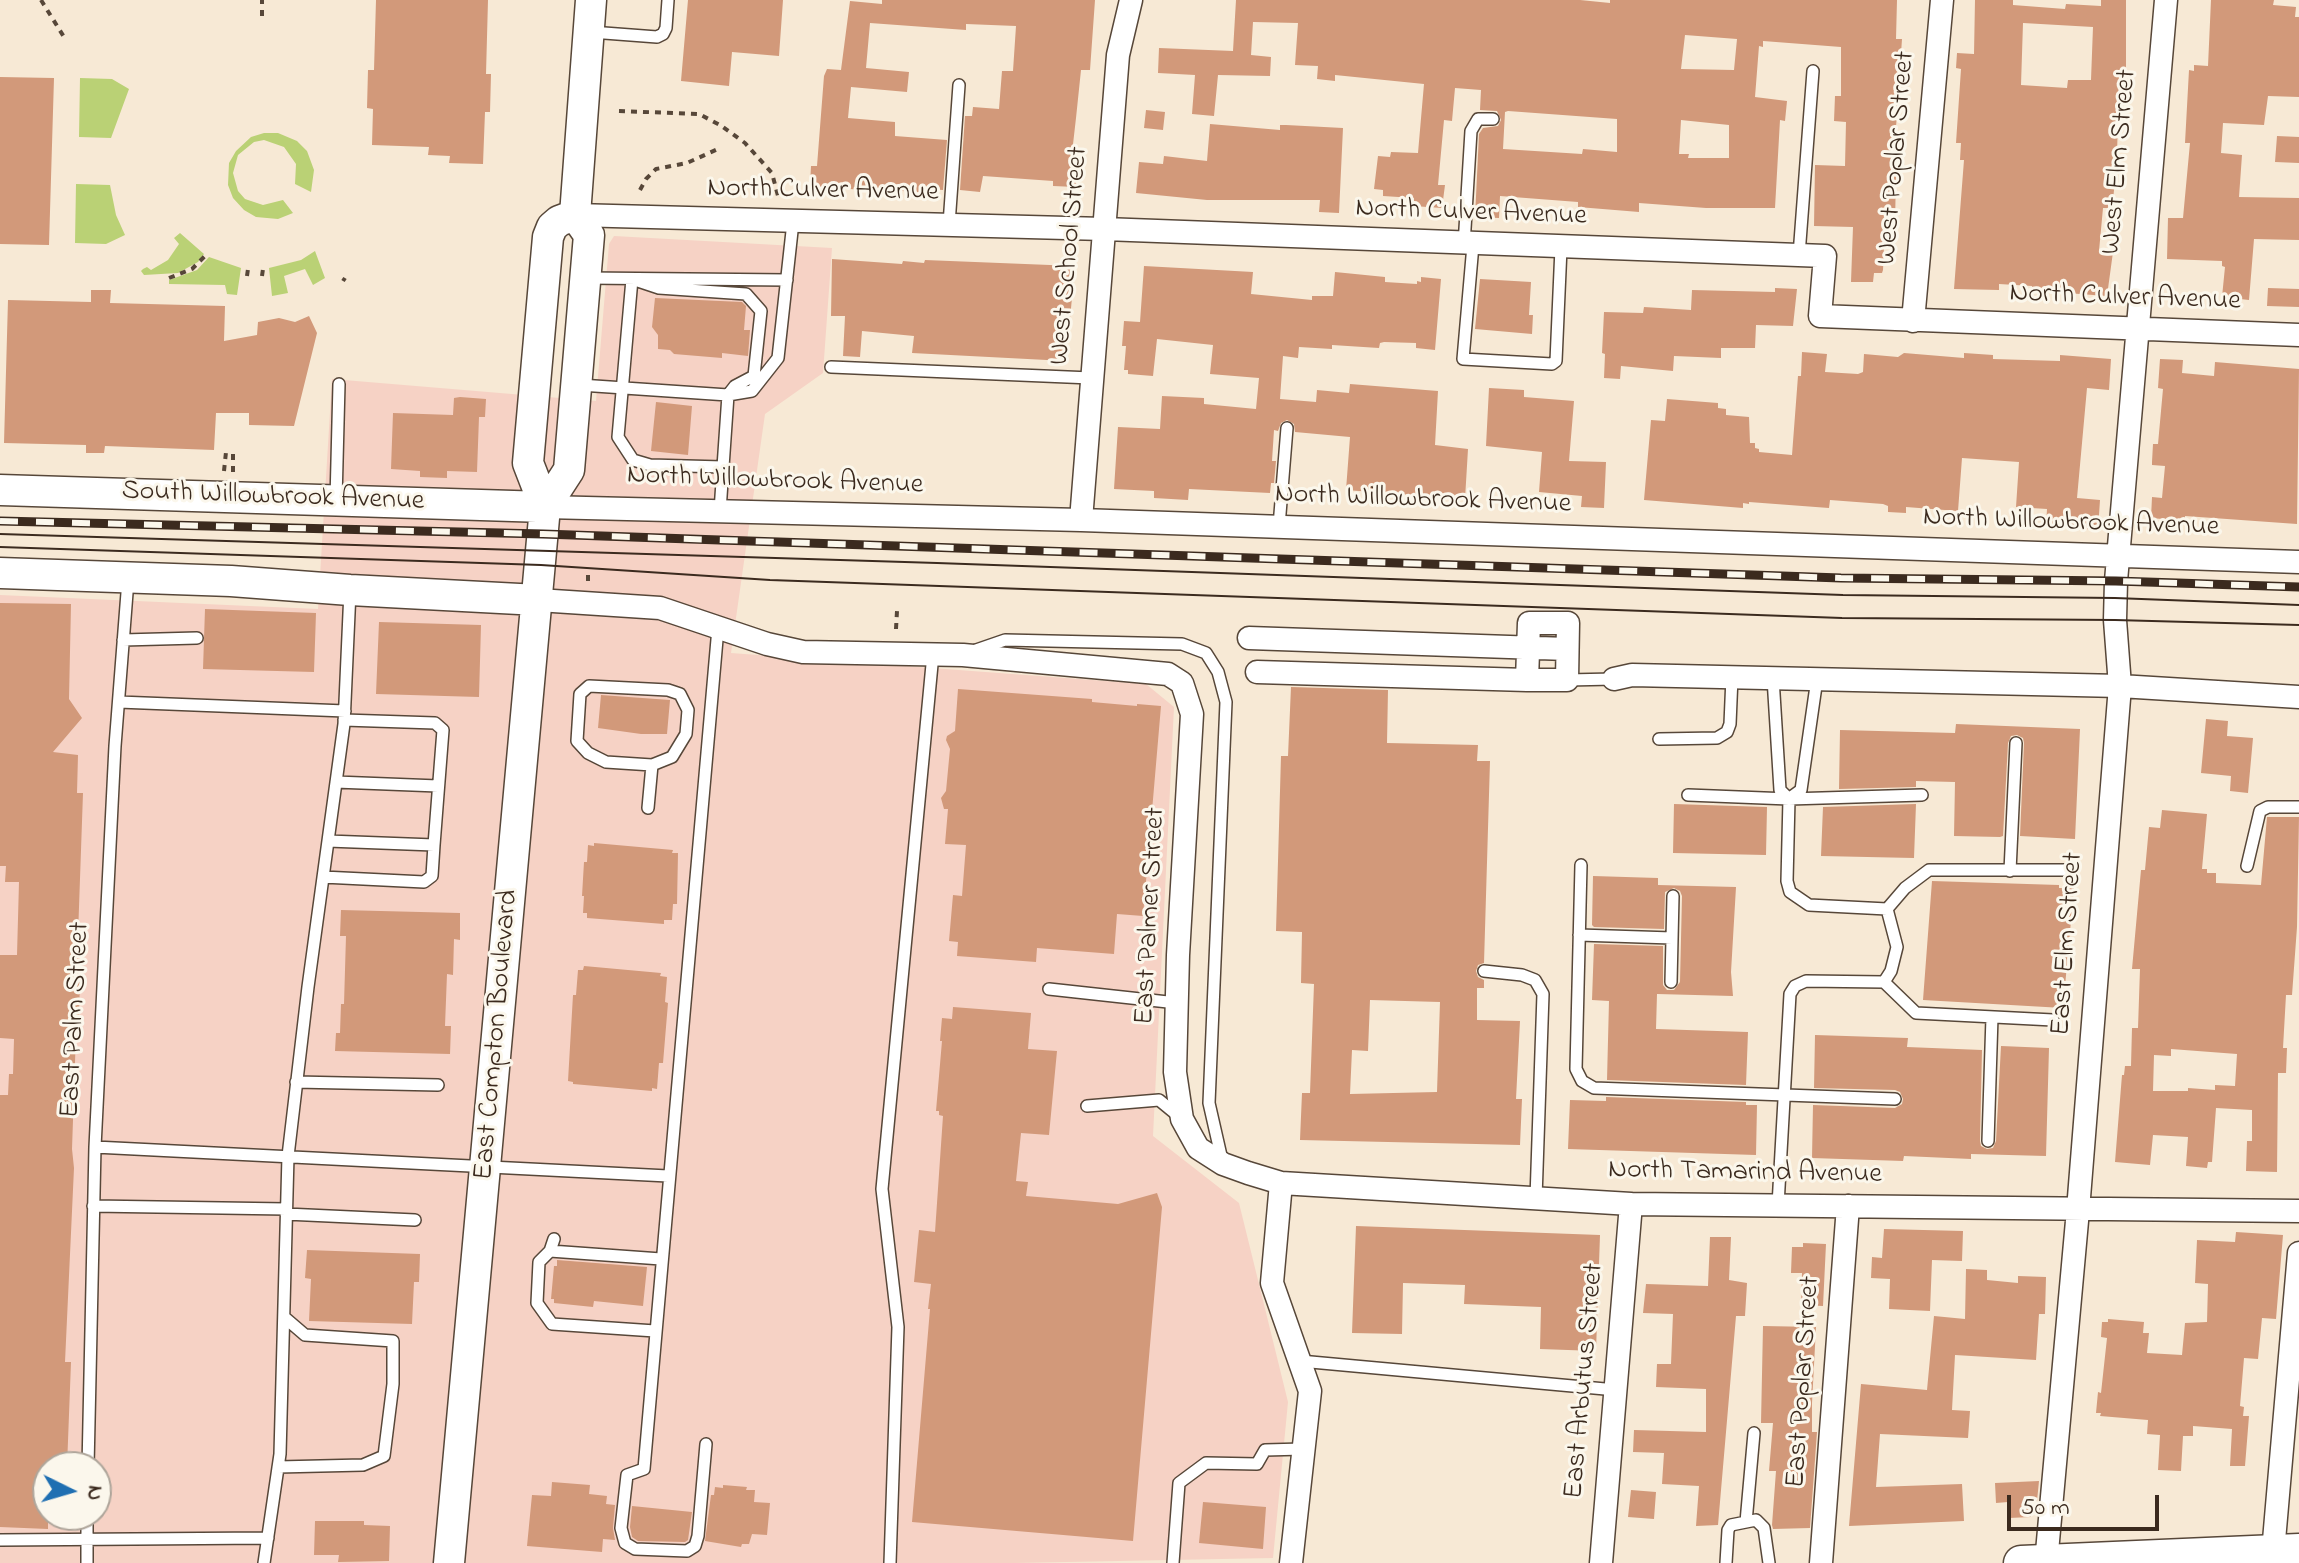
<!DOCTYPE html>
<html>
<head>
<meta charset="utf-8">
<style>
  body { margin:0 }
  #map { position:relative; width:2299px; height:1563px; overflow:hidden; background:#f7e9d5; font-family:"Indie Flower",sans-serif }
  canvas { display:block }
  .north { position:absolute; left:32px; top:1451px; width:80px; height:80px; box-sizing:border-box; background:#fbf7ec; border:2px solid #aea59a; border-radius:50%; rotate:95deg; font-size:22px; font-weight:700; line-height:32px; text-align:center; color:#3b2a1e }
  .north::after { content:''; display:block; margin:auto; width:28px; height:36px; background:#1f6fb2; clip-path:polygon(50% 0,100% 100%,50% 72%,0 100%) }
  .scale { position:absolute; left:2007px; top:1495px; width:152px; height:36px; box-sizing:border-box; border:4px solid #3b2a1e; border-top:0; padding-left:10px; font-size:24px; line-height:28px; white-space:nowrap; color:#3b2a1e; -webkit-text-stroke:6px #fbf7ec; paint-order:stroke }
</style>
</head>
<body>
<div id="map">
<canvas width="2299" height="1563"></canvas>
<div class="north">N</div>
<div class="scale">50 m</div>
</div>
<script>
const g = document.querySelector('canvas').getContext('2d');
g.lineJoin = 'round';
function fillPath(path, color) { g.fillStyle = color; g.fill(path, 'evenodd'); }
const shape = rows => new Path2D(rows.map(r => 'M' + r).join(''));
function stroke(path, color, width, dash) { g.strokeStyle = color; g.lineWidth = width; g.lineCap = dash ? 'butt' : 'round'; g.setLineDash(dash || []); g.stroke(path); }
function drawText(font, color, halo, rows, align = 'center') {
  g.font = font + ' "Indie Flower",sans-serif'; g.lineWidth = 6; g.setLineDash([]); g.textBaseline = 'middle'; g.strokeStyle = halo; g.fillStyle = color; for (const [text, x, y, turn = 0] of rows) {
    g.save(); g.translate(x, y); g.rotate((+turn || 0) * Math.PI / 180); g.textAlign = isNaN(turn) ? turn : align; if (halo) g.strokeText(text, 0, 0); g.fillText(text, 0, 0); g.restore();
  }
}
fillPath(shape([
  [614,236,832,248,823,373,765,414,731,653,1146,684,1174,707,1153,1136,1239,1203,1288,1402,1273,1558,1015,1563,0,1563,0,595,318,609,332,379,596,401,609,244],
  [48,1467,96,1467,96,1515,48,1515]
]), '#f6d2c5');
fillPath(shape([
  [80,78,112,79,129,89,111,138,79,137],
  [264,133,278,133,297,141,307,151,314,170,311,192,295,184,296,164,284,147,264,140,254,142,238,155,233,173,238,191,245,199,263,205,283,200,293,213,278,219,256,217,244,210,233,198,228,185,229,163,236,151,251,137],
  [76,184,110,185,116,215,125,235,106,244,75,243],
  [180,233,204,254,198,262,178,273,144,275,141,271,143,269,147,267,151,270,168,260,179,244,174,238],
  [315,251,325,278,313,285,305,269,284,276,288,293,272,296,269,268,301,260],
  [209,257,241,268,237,295,227,294,225,285,169,284,169,280,197,270]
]), '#bad175');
fillPath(shape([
  [376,0,488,0,486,74,491,74,490,112,485,112,483,164,449,163,450,156,428,155,429,147,372,145,373,109,367,108,368,70,374,70],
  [688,0,783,0,779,56,732,52,729,86,681,81],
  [882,0,1095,0,1090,70,1081,70,1076,118,1072,153,1078,154,1076,187,1053,186,1053,181,983,176,980,192,960,190,965,116,972,116,973,107,999,109,1002,71,1013,71,1016,26,966,24,966,30,870,23,866,68,909,72,907,92,851,87,848,118,895,122,895,136,947,140,943,190,929,189,929,193,889,190,889,192,810,186,811,166,817,166,824,76,827,69,841,70,850,1,882,4],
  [1236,0,1580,0,1610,3,1610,0,1897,0,1896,39,1902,39,1895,142,1899,142,1898,174,1896,174,1895,224,1885,224,1883,270,1882,273,1874,273,1873,282,1851,282,1853,227,1814,226,1815,165,1845,166,1846,122,1834,121,1835,96,1841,96,1841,47,1763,41,1763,47,1759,46,1755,97,1787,101,1785,121,1780,120,1775,208,1706,208,1639,203,1639,212,1627,211,1578,207,1578,202,1500,196,1499,218,1475,217,1479,134,1483,128,1498,126,1501,120,1497,111,1480,110,1481,90,1455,88,1452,121,1444,120,1438,185,1445,185,1442,208,1413,206,1414,198,1383,196,1383,190,1374,189,1378,156,1390,157,1391,152,1418,153,1424,84,1335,75,1335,81,1317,79,1318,66,1295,65,1298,23,1253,22,1251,55,1271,57,1270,76,1218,75,1214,116,1192,114,1195,75,1158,73,1159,48,1233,51],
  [1685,35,1737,39,1734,70,1681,69],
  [1508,111,1617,119,1617,152,1583,149,1582,154,1503,149,1505,112],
  [1681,120,1729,125,1729,158,1688,158,1689,154,1679,154],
  [1975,0,2013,0,2013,5,2065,9,2066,4,2101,6,2101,0,2126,0,2126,70,2119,70,2117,157,2113,201,2109,201,2108,208,2103,208,2099,251,2113,252,2107,296,2039,291,2039,289,2032,288,2032,286,1999,284,1999,290,1954,289,1964,160,1960,160,1961,143,1956,143,1961,69,1956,68,1957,53,1974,54],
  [2023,23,2093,27,2091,80,2068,80,2067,88,2021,85],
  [2211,0,2274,0,2273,5,2296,7,2295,17,2299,17,2299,97,2268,96,2264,125,2223,123,2221,153,2242,155,2239,197,2299,198,2299,240,2254,239,2249,300,2222,297,2225,267,2222,266,2222,261,2167,259,2168,218,2183,218,2190,143,2185,143,2189,70,2194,71,2194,65,2208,66],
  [0,77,54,78,49,245,0,244],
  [1146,110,1165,112,1163,130,1144,128],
  [1210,124,1280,130,1280,125,1286,125,1343,128,1339,213,1319,212,1320,200,1207,200,1136,193,1139,162,1163,164,1164,156,1207,161],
  [2277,136,2299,137,2299,163,2275,162],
  [832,259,902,264,903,261,924,263,925,260,1075,266,1066,361,912,353,914,336,862,331,860,357,843,356,845,316,831,316],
  [1144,266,1253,272,1251,294,1312,300,1312,296,1333,296,1335,272,1385,277,1385,282,1417,284,1417,281,1421,282,1421,277,1441,279,1435,350,1416,348,1416,343,1384,342,1380,343,1379,348,1332,345,1332,349,1299,347,1298,358,1283,356,1280,399,1316,402,1317,390,1349,393,1350,384,1438,391,1435,445,1468,449,1465,499,1346,490,1350,437,1295,432,1294,424,1287,420,1281,423,1278,431,1274,430,1272,461,1276,461,1274,483,1271,483,1270,493,1189,489,1188,500,1154,498,1154,491,1114,489,1118,427,1160,429,1162,396,1204,398,1204,404,1256,409,1259,378,1210,374,1213,345,1157,339,1153,376,1128,374,1128,370,1124,370,1126,346,1122,346,1124,321,1140,322],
  [1480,279,1531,282,1529,315,1533,315,1532,334,1475,329],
  [1775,288,1797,289,1793,326,1756,325,1755,348,1721,348,1721,358,1674,356,1673,371,1621,366,1620,379,1604,378,1605,354,1602,353,1604,312,1643,313,1644,307,1691,310,1692,290,1775,292],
  [2268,288,2299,289,2299,307,2267,306],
  [91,290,111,290,110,303,225,306,224,341,257,335,258,322,279,318,295,322,309,316,317,333,294,426,249,425,249,413,216,413,214,450,105,446,104,453,86,453,86,445,4,443,8,300,91,302],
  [655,298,742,302,746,306,744,330,750,330,748,356,722,353,722,358,674,354,670,350,658,349,658,335,652,327],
  [1802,352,1827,354,1825,372,1858,374,1863,372,1864,354,1898,357,1904,353,1964,358,1964,353,1993,355,1993,359,2060,361,2060,355,2111,359,2109,390,2087,388,2077,498,2100,500,2098,530,2046,526,2047,509,2016,507,2019,462,1962,458,1958,511,1906,507,1906,513,1888,512,1888,506,1883,504,1830,500,1829,508,1749,502,1749,504,1743,503,1743,508,1644,500,1651,420,1665,421,1667,399,1718,403,1718,408,1726,409,1726,415,1749,417,1750,443,1755,443,1755,448,1759,449,1759,452,1792,455,1798,376,1801,376],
  [2160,359,2183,360,2182,373,2214,376,2215,362,2299,369,2297,524,2185,516,2185,521,2151,518,2152,497,2162,498,2165,466,2152,465,2152,462,2153,444,2158,444,2163,389,2158,388],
  [1489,388,1524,390,1524,397,1574,401,1569,461,1606,462,1604,508,1581,507,1582,496,1539,492,1542,452,1486,446],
  [460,397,486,399,485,417,479,417,477,472,447,471,447,478,420,477,420,471,391,469,393,413,453,415,454,398],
  [656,402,692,406,688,455,651,451],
  [0,603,71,604,69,699,82,718,53,752,78,755,77,793,83,793,77,964,80,976,79,1021,76,1033,72,1149,74,1168,65,1362,71,1362,67,1467,48,1467,48,1529,0,1527,0,1095,8,1095,9,1074,13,1074,14,1039,0,1038,0,955,17,955,19,882,5,882,6,866,0,866],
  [205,609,316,613,314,672,203,669],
  [379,622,481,625,479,697,376,694],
  [1291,687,1388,690,1387,743,1478,745,1477,761,1490,761,1484,963,1478,965,1476,971,1478,977,1484,980,1484,988,1477,988,1477,1020,1520,1021,1516,1099,1522,1099,1520,1145,1300,1140,1302,1093,1310,1093,1314,984,1301,983,1302,932,1276,931,1281,756,1288,756],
  [1370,1000,1440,1002,1437,1092,1350,1094,1352,1050,1368,1051],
  [958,689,1092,699,1092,702,1137,706,1137,704,1161,706,1143,916,1117,914,1114,954,1037,948,1036,962,957,956,958,942,949,941,953,895,962,896,966,845,945,844,948,809,944,809,941,798,946,791,950,749,946,740,947,736,955,731],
  [601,695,670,700,667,734,641,734,598,728],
  [2206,719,2228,721,2227,736,2253,738,2248,793,2230,791,2231,776,2201,773],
  [1956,724,2080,729,2075,839,2020,836,2024,743,2023,738,2017,735,2011,736,2008,743,2003,836,2000,837,1954,836,1955,782,1916,781,1916,787,1839,789,1840,730,1955,733],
  [1674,804,1767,807,1766,855,1673,853],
  [1916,804,1914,858,1821,856,1823,807],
  [2162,810,2207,814,2202,869,2207,869,2207,873,2216,873,2216,883,2261,885,2267,817,2299,817,2297,927,2292,995,2286,995,2283,1048,2287,1048,2286,1073,2278,1073,2277,1172,2246,1171,2247,1141,2252,1141,2252,1110,2216,1108,2212,1162,2208,1162,2207,1168,2186,1166,2188,1137,2153,1135,2150,1165,2115,1162,2122,1075,2124,1075,2125,1066,2131,1066,2132,1028,2138,1028,2140,969,2132,969,2141,870,2145,870,2149,827,2160,828],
  [2171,1049,2237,1054,2235,1086,2215,1085,2215,1090,2188,1088,2188,1091,2153,1091,2154,1055,2171,1056],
  [594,843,673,850,672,853,678,853,677,904,673,904,672,920,664,920,664,924,587,918,587,913,583,913,584,896,582,896,584,862,587,862,588,845,594,846],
  [1593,876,1658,878,1658,885,1736,887,1731,972,1733,996,1657,994,1656,1029,1748,1032,1746,1085,1607,1080,1609,1001,1592,1000,1594,944,1663,946,1663,985,1667,990,1674,990,1680,982,1682,896,1680,891,1674,888,1665,892,1664,929,1594,927,1592,925],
  [1932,881,2059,885,2059,888,2074,888,2063,1008,1923,1000],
  [341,910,460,913,460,940,454,939,453,975,447,974,445,1026,451,1026,450,1054,335,1051,336,1033,340,1033,341,1004,344,1004,346,936,340,936],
  [584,966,661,973,660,976,667,977,665,1002,668,1003,663,1063,659,1063,657,1089,652,1088,652,1091,573,1084,573,1082,568,1081,573,995,576,995,578,970,583,970],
  [953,1007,1031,1013,1028,1049,1057,1051,1049,1135,1021,1133,1016,1181,1028,1182,1026,1196,1118,1204,1157,1193,1162,1207,1133,1541,912,1522,930,1309,928,1309,931,1284,914,1282,919,1230,935,1232,943,1116,939,1115,939,1111,936,1111,942,1041,940,1041,942,1018,952,1019],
  [1815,1035,1908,1038,1907,1047,1982,1050,1980,1141,1981,1146,1987,1149,1993,1148,1996,1141,2001,1046,2049,1048,2046,1156,1971,1154,1971,1159,1904,1156,1903,1161,1812,1158,1813,1105,1895,1108,1902,1104,1903,1099,1900,1092,1895,1090,1814,1088],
  [1606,1097,1746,1102,1746,1105,1757,1105,1756,1155,1568,1149,1570,1100,1606,1101],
  [1356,1226,1600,1235,1596,1351,1540,1349,1541,1307,1464,1304,1465,1285,1403,1283,1402,1334,1352,1333],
  [1884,1229,1963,1231,1962,1261,1932,1260,1930,1311,1889,1309,1890,1279,1871,1278,1872,1257,1882,1258],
  [2236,1232,2283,1235,2276,1319,2262,1318,2258,1359,2244,1358,2240,1406,2244,1407,2243,1416,2249,1416,2245,1466,2230,1466,2232,1429,2193,1426,2193,1436,2183,1436,2181,1471,2158,1470,2160,1435,2147,1434,2148,1420,2100,1416,2101,1413,2096,1413,2098,1392,2101,1393,2107,1338,2101,1337,2102,1322,2108,1322,2108,1319,2144,1322,2143,1333,2149,1333,2147,1353,2182,1355,2185,1323,2207,1322,2208,1284,2195,1283,2197,1240,2235,1242],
  [1710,1237,1731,1237,1729,1280,1747,1283,1745,1316,1736,1316,1718,1525,1696,1526,1699,1486,1662,1484,1664,1453,1633,1452,1634,1430,1706,1432,1706,1389,1656,1387,1657,1364,1671,1364,1673,1314,1643,1313,1646,1284,1708,1286],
  [1803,1243,1826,1244,1823,1306,1801,1305,1802,1273,1791,1273,1792,1247,1803,1247],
  [307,1250,420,1254,419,1282,414,1282,412,1324,309,1321,311,1279,305,1278],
  [557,1260,647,1267,643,1306,594,1301,593,1307,554,1303,554,1299,551,1299,554,1266,557,1266],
  [1966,1269,1987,1270,1987,1280,2018,1283,2018,1276,2046,1277,2045,1314,2039,1314,2036,1360,1955,1355,1952,1410,1970,1411,1968,1438,1880,1434,1876,1487,1962,1484,1964,1521,1849,1526,1861,1384,1927,1390,1934,1316,1965,1319],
  [1763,1326,1816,1327,1812,1403,1812,1432,1817,1432,1810,1528,1773,1529,1772,1525,1776,1471,1769,1471,1773,1423,1761,1423],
  [2039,1481,2037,1501,2030,1501,2031,1517,2009,1518,2008,1502,1996,1503,1995,1483],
  [552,1482,590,1485,589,1494,607,1496,606,1504,615,1505,613,1528,615,1540,603,1539,602,1552,527,1546,532,1495,551,1496],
  [723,1485,747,1487,746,1490,755,1490,754,1502,770,1503,767,1535,752,1534,749,1544,742,1544,741,1547,705,1541,711,1495,714,1495,715,1487,723,1488],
  [1631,1490,1656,1492,1654,1519,1628,1517],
  [1203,1502,1266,1507,1263,1549,1199,1543],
  [632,1506,692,1512,688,1540,685,1542,638,1541,632,1537,630,1527],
  [315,1521,364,1521,364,1525,390,1526,389,1561,338,1562,339,1555,314,1555]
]), '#d2997a');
const lane = shape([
  [591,32,657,37,663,34,666,28,668,0],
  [949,224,959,85],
  [1464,245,1471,131,1478,119,1493,119],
  [1473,245,1463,359,1552,364,1556,361,1561,248],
  [1799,255,1813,71],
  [587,278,787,280],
  [831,367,1091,378],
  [580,385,728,395,752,391,778,358,793,222],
  [336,500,339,384],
  [720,511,723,467,728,395,735,386,754,376,761,311,746,294,659,288,632,279,618,437,633,460,650,465,723,467],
  [1279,526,1287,428],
  [123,640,197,638],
  [976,650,1005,640,1182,644,1206,653,1218,672,1226,702,1209,1103,1222,1160],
  [1773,678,1780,790,1789,799],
  [1567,680,1614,679],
  [119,702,345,711],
  [1659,739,1717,738,1727,732,1730,724,1732,677],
  [336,782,438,786],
  [1688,795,1789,799,1922,795],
  [1790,798,1801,790,1817,679],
  [648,808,652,765,672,757,686,734,688,710,680,694,668,690,589,686,580,694,577,741,588,753,606,762,652,765],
  [328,841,434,845,443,730,435,723,344,720],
  [1581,865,1576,1069,1582,1081,1594,1088,1895,1099],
  [2247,866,2260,811,2268,807,2299,807],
  [2010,871,2016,743],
  [323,877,424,882,432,876,434,845],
  [1887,909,1905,888,1929,870,2069,870],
  [1579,935,1672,938],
  [1484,971,1522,975,1535,980,1543,994,1536,1198],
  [1671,982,1673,896],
  [1884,982,1916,1013,2053,1020],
  [1049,989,1177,1003],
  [296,1082,438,1085],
  [1087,1106,1159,1100,1181,1118],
  [1988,1141,1992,1017],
  [95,1147,668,1176],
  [1778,1205,1790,994,1795,986,1806,981,1884,982,1891,971,1897,947,1887,909,1809,905,1790,892,1787,881,1789,799],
  [93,1206,286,1209],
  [286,1214,415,1220],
  [554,1239,550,1251,539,1262,537,1303,552,1324,655,1331],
  [550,1251,661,1259],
  [1300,1361,1616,1390],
  [706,1444,698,1536,695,1546,687,1551,635,1549,625,1543,621,1528,627,1475,644,1469,718,628],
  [88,1467,95,1147,115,746,128,580],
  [278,1467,363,1465,384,1456,393,1384,393,1341,305,1335,284,1317],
  [1746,1522,1756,1520,1764,1528,1769,1563],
  [0,1540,268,1538],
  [87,1563,87,1515],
  [264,1563,280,1454,288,1156,308,987,344,724,350,591],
  [890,1563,898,1327,882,1189,933,654],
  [1173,1563,1179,1483,1206,1463,1257,1464,1265,1450,1303,1449],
  [1726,1563,1728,1530,1731,1525,1746,1522,1754,1433]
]);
const street = shape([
  [575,215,1104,229,1825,256,1820,316,2299,335],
  [1913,321,1942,0],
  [545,507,1081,520,2299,562],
  [1081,520,1118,55,1131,0],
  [538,600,660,608,767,644,803,652,963,655,1168,674,1182,683,1192,714,1178,955,1175,1072,1182,1119,1198,1148,1223,1164,1248,1173,1281,1183,1631,1204,2299,1211],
  [1249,638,1567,649],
  [1257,672,1527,680,1567,680,1568,623,1529,623,1527,680],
  [1614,679,1632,675,2120,686,2299,697],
  [1281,1183,1272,1283,1310,1391,1291,1563],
  [2273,1552,2299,1253],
  [1601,1563,1631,1204],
  [1821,1563,1848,1206],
  [2046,1563,2078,1210,2120,686,2115,620,2116,581,2166,0]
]);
const secondary = shape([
  [0,490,545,507],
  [545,507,569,470,589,235,575,215,591,0],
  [0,573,231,581,350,590,538,600],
  [449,1563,545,507,528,463,548,237,552,227,559,221,575,215]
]);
const primary = shape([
  [2021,1563,2299,1551]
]);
stroke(lane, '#574739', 14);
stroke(street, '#574739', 25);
stroke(secondary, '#574739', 33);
stroke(primary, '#574739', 37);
stroke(shape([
  [41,0,64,37],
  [262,16,262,0],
  [619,111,699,114,720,125,745,143,772,173,778,196],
  [640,190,646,179,656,169,687,163,720,148],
  [247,276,248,269],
  [262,276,263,269],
  [169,278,192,269,206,255],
  [343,281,345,278],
  [224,471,226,452],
  [233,472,233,452],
  [588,575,588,585],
  [896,629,897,611]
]), '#574739', 4, [6, 6]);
stroke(lane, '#fff', 11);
stroke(street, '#fff', 22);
stroke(secondary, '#fff', 30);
stroke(primary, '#fff', 34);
stroke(shape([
  [0,534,937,563,1843,595,2115,598,2299,605],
  [0,547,541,565,770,580,1842,618,2115,620,2299,625]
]), '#3b2a1e', 2);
const rail = shape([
  [0,521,543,534,1841,578,2116,581,2299,587]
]);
stroke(rail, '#3b2a1e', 9);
stroke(rail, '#fbf7ec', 6, [18]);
drawText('28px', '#3b2a1e', '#fbf7ec', [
  ["West Poplar Street",1898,158,-85],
  ["West Elm Street",2121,162,-85],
  ["North Culver Avenue",823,192,1],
  ["North Culver Avenue",1471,214,2],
  ["West School Street",1071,256,-85],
  ["North Culver Avenue",2125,299,2],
  ["North Willowbrook Avenue",775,482,2],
  ["South Willowbrook Avenue",273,498,2],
  ["North Willowbrook Avenue",1423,501,2],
  ["North Willowbrook Avenue",2071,524,2],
  ["East Palmer Street",1152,916,-87],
  ["East Elm Street",2069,944,-86],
  ["East Palm Street",77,1020,-87],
  ["East Compton Boulevard",498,1035,-85],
  ["North Tamarind Avenue",1745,1174,1],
  ["East Arbutus Street",1586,1381,-85],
  ["East Poplar Street",1805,1382,-86]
]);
</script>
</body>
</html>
